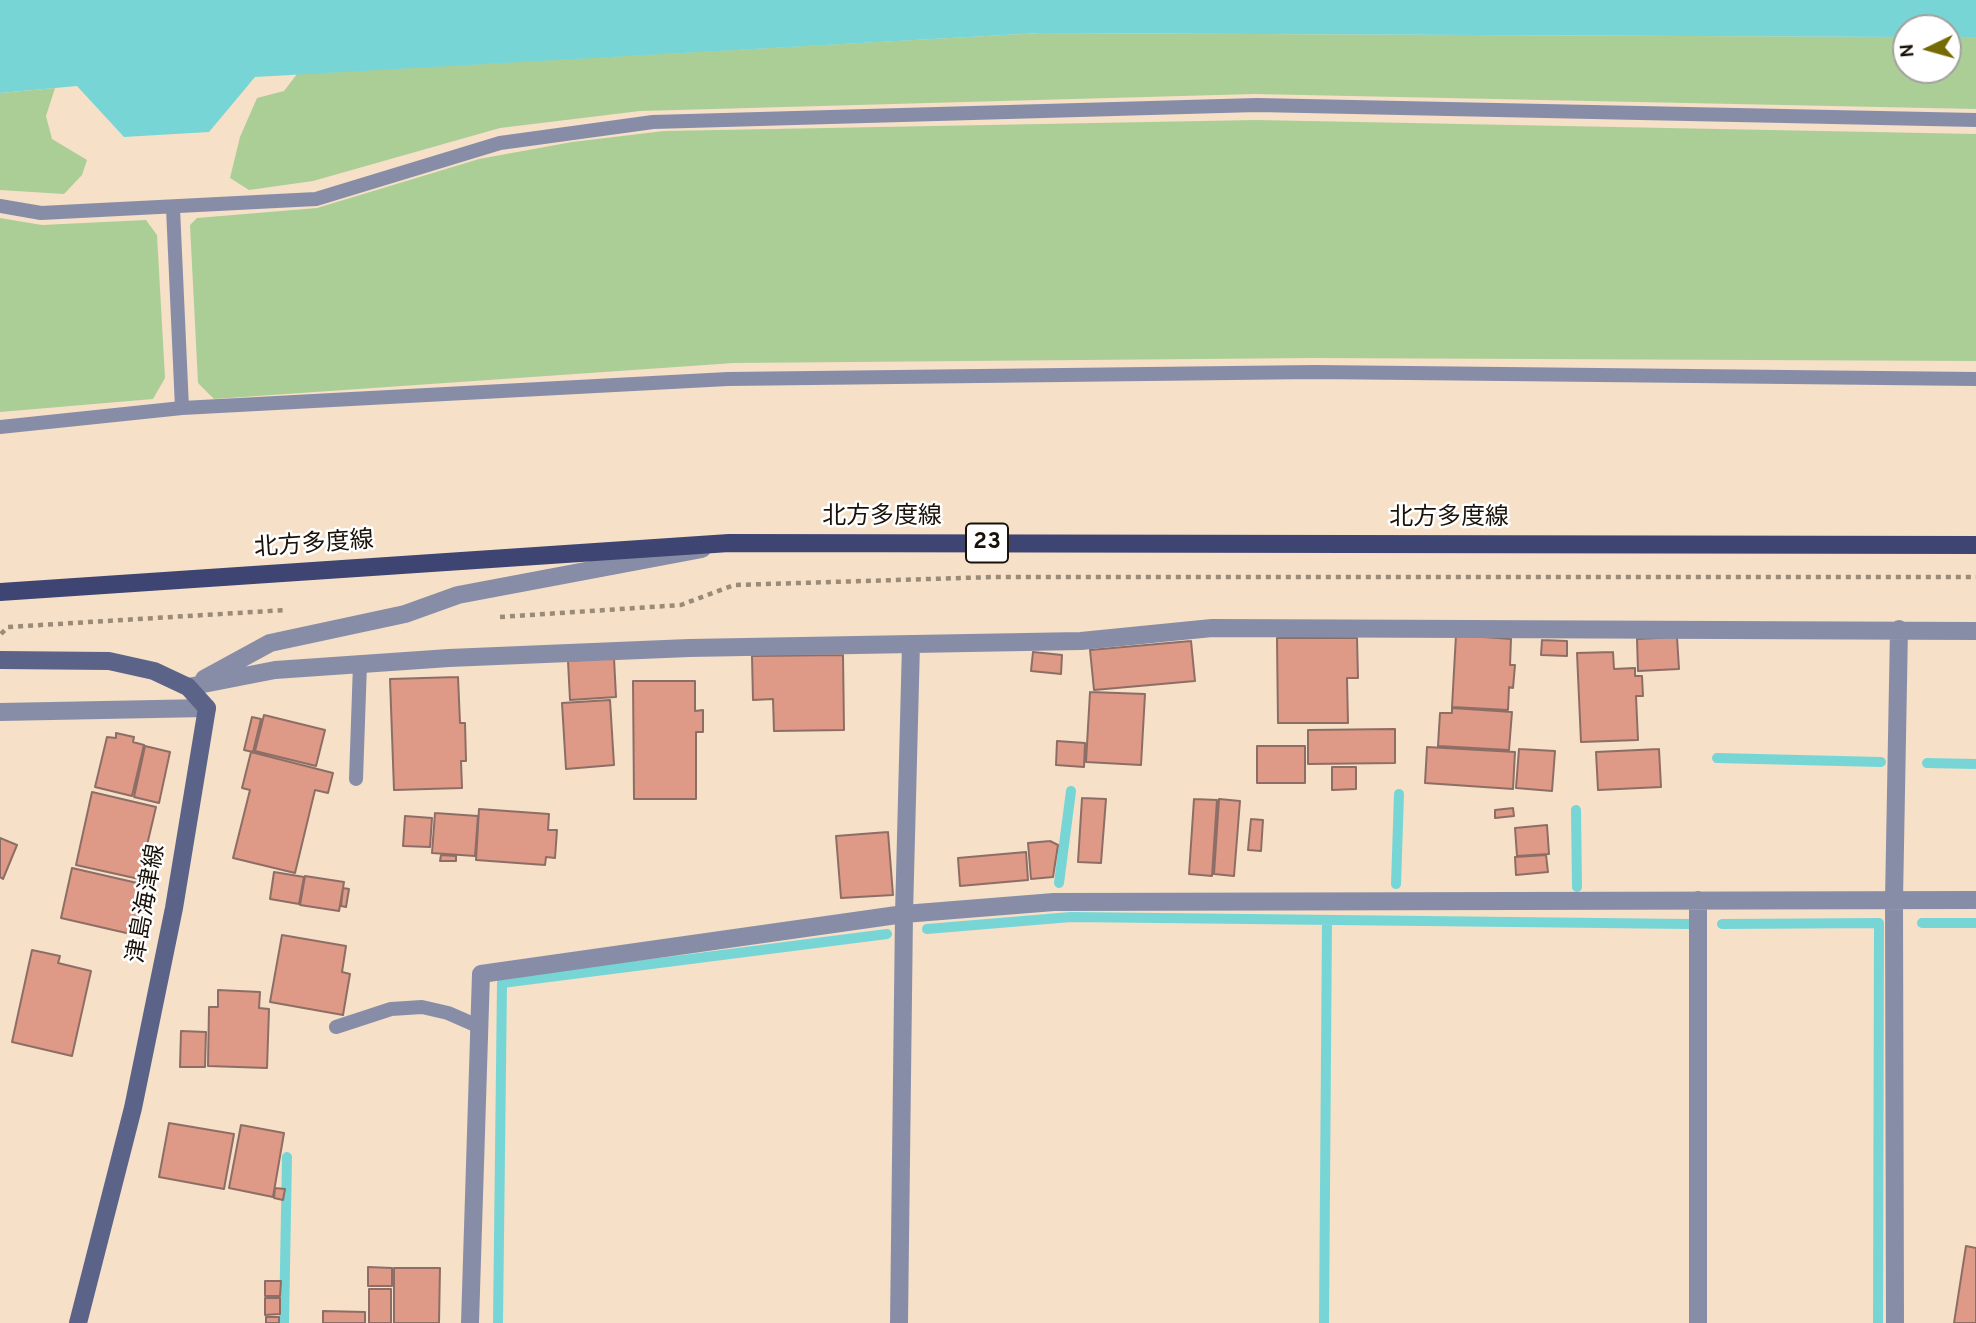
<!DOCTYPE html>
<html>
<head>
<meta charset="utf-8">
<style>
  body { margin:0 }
  #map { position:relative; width:1976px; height:1323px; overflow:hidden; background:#f6e0c7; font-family:Overpass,sans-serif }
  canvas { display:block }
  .north { position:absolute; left:1892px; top:14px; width:70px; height:70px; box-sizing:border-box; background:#fff; border:2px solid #a3a09d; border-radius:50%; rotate:265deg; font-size:19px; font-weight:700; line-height:28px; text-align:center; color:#1a1209 }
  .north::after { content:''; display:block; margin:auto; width:24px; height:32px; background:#756b04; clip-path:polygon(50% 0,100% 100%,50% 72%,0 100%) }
</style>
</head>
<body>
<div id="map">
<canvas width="1976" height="1323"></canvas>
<div class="north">N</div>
</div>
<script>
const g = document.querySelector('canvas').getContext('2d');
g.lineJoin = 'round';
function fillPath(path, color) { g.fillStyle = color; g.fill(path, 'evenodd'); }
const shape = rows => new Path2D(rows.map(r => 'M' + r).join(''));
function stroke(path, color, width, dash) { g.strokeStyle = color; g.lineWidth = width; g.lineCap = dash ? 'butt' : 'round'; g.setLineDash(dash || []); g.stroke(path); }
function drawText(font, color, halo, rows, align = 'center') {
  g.font = font + ' Overpass,"Noto Sans JP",sans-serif'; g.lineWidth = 5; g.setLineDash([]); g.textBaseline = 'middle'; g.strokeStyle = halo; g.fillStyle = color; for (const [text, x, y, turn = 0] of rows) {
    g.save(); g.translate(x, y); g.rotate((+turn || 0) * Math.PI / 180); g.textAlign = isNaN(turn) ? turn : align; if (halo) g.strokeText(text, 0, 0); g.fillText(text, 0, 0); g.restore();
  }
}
fillPath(shape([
  [1040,33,1906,37,1906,70,1948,70,1948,37,1976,37,1976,109,1254,94,640,111,500,128,313,181,249,190,230,178,240,137,257,98,284,91,297,74],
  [55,88,46,116,52,139,87,160,82,175,64,194,0,190,0,93],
  [1256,120,1976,134,1976,361,1314,358,734,363,214,399,198,383,190,225,197,218,317,208,479,159,572,142,664,131],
  [0,218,42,225,146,220,157,235,165,378,153,399,0,412]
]), '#abce97');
fillPath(shape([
  [0,0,1976,0,1976,37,1948,37,1948,28,1906,28,1906,37,1040,33,255,77,209,132,124,137,77,86,0,93]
]), '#78d5d6');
stroke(shape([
  [1717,758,1881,762],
  [1927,763,1976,764],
  [1576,810,1577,887],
  [1059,883,1071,791],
  [1396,884,1399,794],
  [1922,923,1976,923],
  [1722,924,1879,923,1878,1323],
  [927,929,1071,917,1689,924],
  [284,1323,287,1157],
  [498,1323,502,983,887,934],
  [1324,1323,1327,920]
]), '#78d5d6', 10);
const building = shape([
  [1456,635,1511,639,1510,665,1515,665,1513,688,1509,687,1508,710,1452,707,1456,635],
  [1677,637,1679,669,1638,671,1637,639,1677,637],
  [1277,638,1357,638,1358,678,1347,678,1348,723,1278,723,1277,638],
  [1542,640,1567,641,1567,656,1541,655,1542,640],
  [1191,641,1195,681,1094,690,1090,650,1191,641],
  [1033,652,1062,655,1061,674,1031,671,1033,652],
  [1613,652,1614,669,1635,668,1635,676,1642,676,1643,696,1636,696,1638,740,1581,742,1577,653,1613,652],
  [843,655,844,730,774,731,773,699,753,700,752,656,843,655],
  [614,658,616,697,570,700,568,661,614,658],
  [458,677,460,723,465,723,466,761,461,761,462,788,394,790,390,679,458,677],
  [633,681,695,681,695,711,703,710,703,732,696,732,696,799,634,799,633,681],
  [1090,692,1145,694,1141,765,1086,762,1090,692],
  [610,700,614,765,566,769,562,703,610,700],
  [1452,708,1512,712,1509,750,1438,746,1440,713,1452,713,1452,708],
  [264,715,325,730,316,766,255,751,264,715],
  [252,717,261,719,253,752,244,750,252,717],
  [1395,729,1395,763,1308,764,1308,730,1395,729],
  [116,733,134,737,133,742,144,745,132,796,95,787,107,737,116,738,116,733],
  [1057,741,1085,743,1084,767,1056,765,1057,741],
  [145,746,170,752,159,803,134,797,145,746],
  [1257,746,1305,746,1305,783,1257,783,1257,746],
  [1427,747,1515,752,1513,789,1425,783,1427,747],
  [1519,749,1555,751,1552,791,1516,788,1519,749],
  [1659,749,1661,787,1598,790,1596,752,1659,749],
  [251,752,333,773,328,793,315,790,295,873,233,858,250,790,242,788,251,752],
  [1332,767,1356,767,1356,789,1332,790,1332,767],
  [92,792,156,807,139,879,76,865,92,792],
  [1082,798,1106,799,1101,863,1078,862,1082,798],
  [1194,799,1217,800,1212,876,1189,874,1194,799],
  [1219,799,1240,801,1234,876,1214,874,1219,799],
  [1513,808,1514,816,1495,818,1495,810,1513,808],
  [479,809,549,814,548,830,557,830,555,858,546,857,545,865,476,860,479,809],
  [435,813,478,816,475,856,432,853,435,813],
  [405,816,432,818,430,847,403,846,405,816],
  [1251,819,1263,820,1261,851,1248,850,1251,819],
  [1547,825,1549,854,1517,856,1515,828,1547,825],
  [888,832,893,895,841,898,836,836,888,832],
  [0,838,17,845,3,879,0,877,0,838],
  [1050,841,1058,845,1053,877,1031,879,1028,843,1050,841],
  [1026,852,1028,880,960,886,958,858,1026,852],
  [441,855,456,856,456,861,440,861,441,855],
  [1546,855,1548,872,1516,875,1515,857,1546,855],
  [72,868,146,885,135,935,61,918,72,868],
  [274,872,304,877,299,904,270,899,274,872],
  [305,876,344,882,339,911,300,905,305,876],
  [343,888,349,889,346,907,341,906,343,888],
  [282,935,346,946,342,972,350,974,343,1015,270,1002,282,935],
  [32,950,60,956,58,963,91,971,72,1056,12,1042,32,950],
  [218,990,260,992,259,1008,269,1009,267,1068,208,1066,209,1007,218,1007,218,990],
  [181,1031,206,1032,205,1067,180,1067,181,1031],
  [169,1123,234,1134,224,1189,159,1177,169,1123],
  [241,1125,284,1133,273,1197,229,1188,241,1125],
  [275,1188,285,1189,283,1200,274,1198,275,1188],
  [1966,1246,1976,1248,1976,1323,1954,1323,1966,1246],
  [368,1267,392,1268,392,1286,368,1286,368,1267],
  [394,1268,440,1268,439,1323,394,1323,394,1268],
  [265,1281,281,1281,280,1296,265,1296,265,1281],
  [369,1289,391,1289,391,1323,369,1323,369,1289],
  [265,1298,280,1298,280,1314,265,1315,265,1298],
  [323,1311,365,1312,365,1323,323,1323,323,1311],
  [266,1317,279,1317,279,1323,266,1323,266,1317]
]);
fillPath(building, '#df9987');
stroke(building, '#8d6e66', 2);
stroke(shape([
  [500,617,681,605,734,585,994,577,1976,577],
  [1,634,8,627,286,610]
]), '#9a8a78', 4.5, [5, 5]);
stroke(shape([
  [0,206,41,213,316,199,500,143,653,122,1257,105,1976,120],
  [173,208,182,408],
  [0,427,182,408,728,379,1315,372,1976,379],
  [356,779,360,664],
  [336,1027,391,1009,422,1007,448,1013,480,1027]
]), '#888da7', 14);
stroke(shape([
  [204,679,270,643,405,614,458,595,702,549],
  [188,687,275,670,449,658,689,648,1081,641,1212,628,1976,631],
  [0,712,207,708],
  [1698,900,1698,1323],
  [470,1323,481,974,904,914,1054,902,1976,900],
  [899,1323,904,914,911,644],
  [1895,1323,1894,900,1899,629]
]), '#888da7', 18);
stroke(shape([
  [0,660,109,661,154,671,188,687,207,708,174,908,133,1108,78,1323]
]), '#5c6388', 18);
stroke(shape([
  [0,592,729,543,1976,545]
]), '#3f4572', 18);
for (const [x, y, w] of [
  [987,543,42]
]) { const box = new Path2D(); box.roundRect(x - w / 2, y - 19.5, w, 39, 5); g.fillStyle = '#fff'; g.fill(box); stroke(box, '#1a1209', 2); }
drawText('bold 23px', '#1a1209', null, [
  ["23",987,543]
]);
drawText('24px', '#1a1209', '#fff', [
  ["北方多度線",882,518],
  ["北方多度線",1449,519],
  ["北方多度線",314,546,-4],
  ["津島海津線",148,904,-80]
]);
</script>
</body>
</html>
